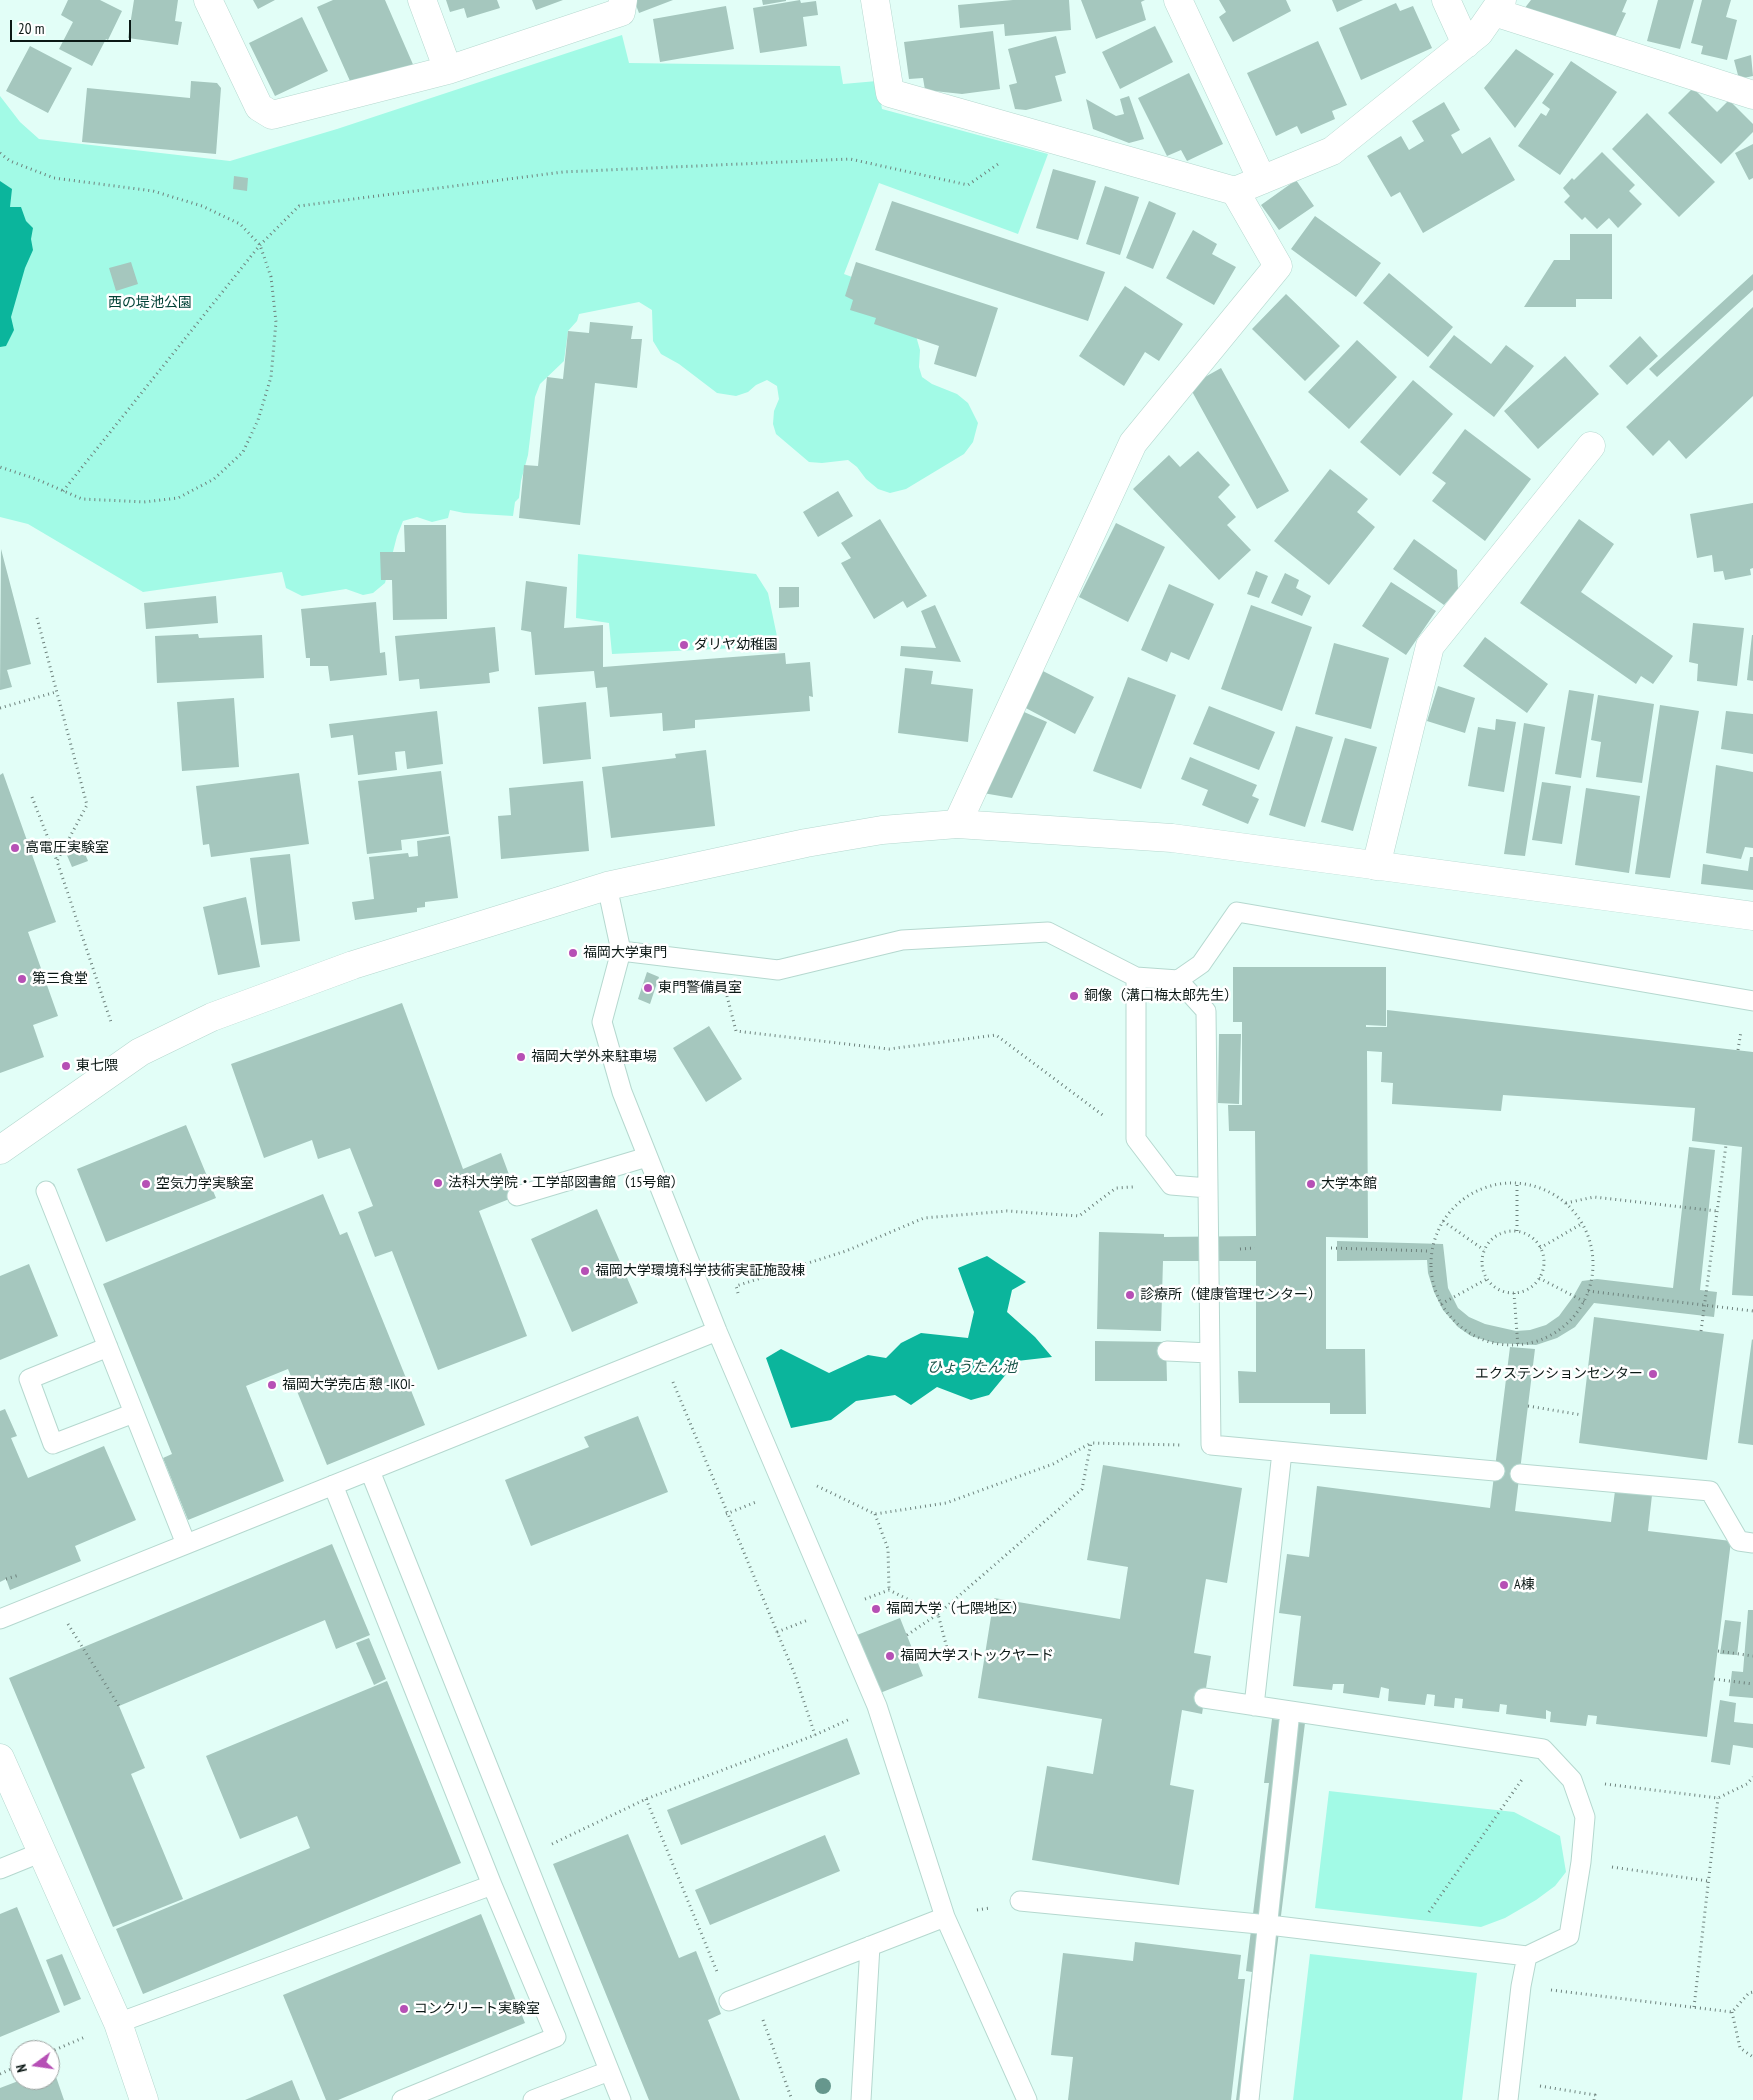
<!DOCTYPE html>
<html>
<head>
<meta charset="utf-8">
<style>
  body { margin:0 }
  #map { position:relative; width:1753px; height:2100px; overflow:hidden; background:#e2fef7; font-family:"PT Sans Narrow",sans-serif }
  canvas { display:block }
  .north { position:absolute; left:10px; top:2040px; width:50px; height:50px; box-sizing:border-box; background:#fff; border:1px solid #9da3a1; border-radius:50%; rotate:256deg; font-size:14px; font-weight:700; line-height:20px; text-align:center; color:#0b1815 }
  .north::after { content:''; display:block; margin:auto; width:18px; height:22px; background:#b650b5; clip-path:polygon(50% 0,100% 100%,50% 72%,0 100%) }
  .scale { position:absolute; left:10px; top:20px; width:121px; height:22px; box-sizing:border-box; border:2px solid #0b1815; border-top:0; padding-left:6px; font-size:15px; line-height:18px; white-space:nowrap; color:#0b1815; -webkit-text-stroke:4px #fff; paint-order:stroke }
</style>
</head>
<body>
<div id="map">
<canvas width="1753" height="2100"></canvas>
<div class="north">N</div>
<div class="scale">20 m</div>
</div>
<script>
const g = document.querySelector('canvas').getContext('2d');
g.lineJoin = 'round';
function fillPath(path, color) { g.fillStyle = color; g.fill(path, 'evenodd'); }
const shape = rows => new Path2D(rows.map(r => 'M' + r).join(''));
function stroke(path, color, width, dash) { g.strokeStyle = color; g.lineWidth = width; g.lineCap = dash ? 'butt' : 'round'; g.setLineDash(dash || []); g.stroke(path); }
function drawText(font, color, halo, rows, align = 'center') {
  g.font = font + ' "PT Sans Narrow","Noto Sans JP",sans-serif'; g.lineWidth = 5; g.setLineDash([]); g.textBaseline = 'middle'; g.strokeStyle = halo; g.fillStyle = color; for (const [text, x, y, turn = 0] of rows) {
    g.save(); g.translate(x, y); g.rotate((+turn || 0) * Math.PI / 180); g.textAlign = isNaN(turn) ? turn : align; if (halo) g.strokeText(text, 0, 0); g.fillText(text, 0, 0); g.restore();
  }
}
fillPath(shape([
  [622,35,629,63,840,66,843,84,877,81,882,109,1048,154,1018,234,879,183,844,274,852,277,916,336,920,350,919,367,922,377,932,384,957,394,968,403,978,423,973,442,964,454,906,489,890,493,878,489,866,479,857,467,848,460,822,463,809,462,776,434,773,424,774,411,779,399,777,386,767,380,756,385,748,392,736,396,717,393,679,364,661,354,653,341,652,310,639,302,579,314,577,321,568,331,564,361,540,384,535,397,528,455,521,481,519,498,515,502,513,516,464,513,450,510,448,518,432,522,417,517,403,521,397,536,385,583,373,593,363,595,346,589,302,596,286,588,282,572,143,592,28,524,0,517,0,96,20,122,39,139,230,161,337,129],
  [578,554,756,574,768,593,779,646,612,654,609,623,576,618],
  [1329,1791,1514,1812,1560,1836,1566,1872,1555,1886,1536,1900,1505,1918,1481,1927,1315,1908],
  [1310,1954,1477,1973,1462,2100,1293,2100]
]), '#a2fae6');
fillPath(shape([
  [0,181,12,189,10,207,21,207,26,221,33,228,31,239,33,250,25,268,11,317,14,330,6,346,0,347],
  [987,1256,1026,1282,1012,1290,1007,1312,1035,1337,1052,1357,1017,1361,989,1395,971,1400,937,1387,911,1405,895,1395,856,1401,831,1420,791,1428,766,1358,781,1349,829,1373,868,1355,886,1358,901,1343,921,1333,968,1338,974,1312,958,1268]
]), '#0bb59c');
fillPath(shape([
  [68,0,100,0,122,11,108,40,106,39,92,66,59,49,73,22,61,15],
  [134,0,178,0,175,21,182,22,178,45,128,38],
  [253,0,275,0,258,9],
  [333,0,385,0,415,69,350,81,317,7],
  [446,0,497,0,500,8,467,18,464,8,450,12],
  [532,0,563,0,536,10],
  [634,0,673,0,639,13],
  [762,0,786,0,786,1,763,5],
  [800,0,801,3,816,1,818,15,803,17,807,46,760,53,753,8],
  [1013,0,1069,0,1071,30,1005,36,1004,24,960,28,958,5],
  [1081,0,1145,0,1141,2,1146,20,1096,39],
  [1219,0,1286,0,1291,11,1233,42,1219,17,1226,12],
  [1332,0,1363,0,1337,12],
  [1531,0,1627,0,1622,12,1626,13,1615,37,1524,9],
  [1658,0,1694,0,1680,49,1647,41],
  [1702,0,1731,0,1726,17,1737,20,1727,60,1701,54,1703,46,1691,43],
  [1396,3,1400,11,1413,6,1432,48,1361,80,1339,28],
  [726,6,734,49,660,62,653,19],
  [302,17,328,71,275,96,249,43],
  [1155,26,1173,62,1120,89,1102,52],
  [993,31,1000,89,962,94,925,90,923,78,909,79,904,42],
  [1056,36,1066,73,1055,76,1062,101,1026,110,1015,109,1009,85,1017,83,1008,49],
  [1318,41,1347,105,1332,111,1335,119,1301,134,1297,126,1276,136,1247,73],
  [30,46,72,68,48,113,6,91],
  [1516,49,1554,74,1515,128,1484,88],
  [1751,55,1753,76,1739,79,1734,60],
  [1571,61,1617,92,1560,175,1518,146,1541,113,1546,116,1550,109,1542,103],
  [1189,73,1223,144,1187,161,1181,150,1167,156,1138,98],
  [191,81,217,83,221,88,216,154,82,142,87,88,190,98],
  [1693,88,1717,112,1729,100,1753,124,1753,132,1721,164,1668,113],
  [1129,96,1144,139,1129,143,1093,129,1086,99,1116,116,1124,114,1120,99],
  [1444,102,1460,130,1451,135,1462,154,1490,137,1515,180,1423,233,1400,192,1391,197,1367,156,1401,136,1409,150,1424,141,1412,121],
  [1647,113,1715,182,1679,217,1612,149],
  [1753,144,1753,178,1749,180,1735,153],
  [1602,152,1635,185,1629,191,1642,204,1618,228,1609,218,1597,229,1585,217,1582,220,1564,202,1570,196,1563,188,1572,178,1574,180],
  [1053,169,1096,181,1078,240,1036,228],
  [234,176,248,178,247,191,233,189],
  [1296,180,1314,206,1279,230,1261,205],
  [1105,186,1139,197,1120,255,1086,244],
  [892,201,1105,272,1088,321,875,250],
  [1149,201,1176,213,1153,269,1126,258],
  [1315,216,1381,263,1356,297,1291,249],
  [1193,230,1217,244,1212,254,1236,267,1214,305,1166,278],
  [1570,234,1612,234,1612,299,1576,299,1576,307,1524,307,1554,260,1570,260],
  [131,262,138,284,116,291,109,268],
  [856,262,998,308,976,377,934,364,939,346,874,324,876,318,850,310,853,300,845,296],
  [1389,273,1453,327,1428,357,1363,303],
  [1753,274,1753,290,1657,377,1649,369],
  [1125,286,1183,324,1159,361,1145,352,1124,386,1079,356],
  [1286,294,1340,346,1305,381,1252,329],
  [1753,307,1753,396,1686,459,1669,440,1653,456,1626,427],
  [590,322,633,326,631,339,642,339,637,388,595,383,580,525,519,518,524,465,538,466,547,377,563,379,568,331,589,333],
  [1454,335,1491,364,1506,345,1534,366,1494,417,1429,367],
  [1640,336,1658,356,1627,385,1609,366],
  [1357,340,1397,377,1349,429,1308,392],
  [1565,356,1599,394,1538,449,1504,411],
  [1221,368,1289,491,1257,509,1189,386],
  [1413,380,1453,414,1400,476,1360,442],
  [1465,429,1531,479,1485,541,1432,501,1446,483,1432,473],
  [1198,451,1230,485,1218,497,1236,517,1227,525,1251,550,1219,580,1133,489,1169,455,1180,467],
  [1330,469,1368,499,1357,512,1375,527,1329,585,1274,541],
  [838,491,853,516,818,537,803,512],
  [1753,503,1753,568,1750,569,1751,575,1725,580,1723,571,1714,572,1712,555,1697,558,1690,514],
  [880,519,927,596,907,608,903,601,874,619,841,563,851,558,841,543],
  [1579,519,1614,544,1581,592,1673,656,1653,684,1641,676,1636,684,1520,603],
  [1116,523,1165,547,1128,622,1079,597],
  [404,525,446,525,447,619,393,620,392,580,381,580,380,552,405,552],
  [1414,539,1457,570,1458,589,1444,605,1393,569],
  [1,549,31,664,7,670,12,687,0,690],
  [1256,571,1268,576,1259,598,1247,594],
  [1285,573,1299,580,1296,588,1311,596,1302,616,1271,603],
  [526,581,567,587,564,628,603,625,603,667,785,653,786,664,810,662,813,697,809,696,810,711,695,720,695,728,663,731,662,713,610,717,607,687,596,688,594,671,535,675,531,632,521,630],
  [1391,582,1436,611,1406,655,1362,626],
  [1169,584,1214,604,1189,660,1171,652,1167,662,1141,650],
  [779,587,799,587,799,607,779,608],
  [216,596,218,623,146,629,144,603],
  [376,602,380,653,385,652,387,675,330,681,328,666,310,666,310,658,306,658,301,609],
  [935,605,961,662,900,656,901,646,936,648,921,611],
  [1251,605,1312,627,1282,711,1221,689],
  [1693,623,1744,628,1737,686,1697,681,1698,664,1689,662],
  [495,627,499,671,489,673,490,683,420,689,419,679,399,681,395,636],
  [198,634,199,638,262,635,264,678,157,683,155,636],
  [1752,635,1753,635,1753,681,1747,680],
  [1485,637,1548,684,1527,713,1463,666],
  [1334,643,1389,658,1371,729,1315,714],
  [905,668,933,671,931,684,973,689,968,742,898,733],
  [1039,669,1094,697,1075,734,1020,705],
  [1128,677,1176,695,1141,789,1093,771],
  [1438,686,1475,698,1465,733,1427,721],
  [1569,690,1594,694,1581,778,1555,774],
  [1598,695,1654,704,1642,783,1596,777,1601,742,1591,740],
  [234,698,239,767,182,771,177,702],
  [586,702,591,759,543,764,538,707],
  [1660,705,1699,711,1670,878,1635,874],
  [1209,706,1275,732,1259,770,1193,744],
  [1015,708,1047,722,1012,798,977,792],
  [437,711,443,764,407,769,405,751,395,752,397,770,358,775,353,735,331,738,329,724],
  [1726,711,1753,714,1753,754,1721,749],
  [1496,719,1516,722,1504,792,1468,786,1478,727,1495,730],
  [1524,723,1545,727,1525,856,1504,854],
  [1296,726,1333,737,1305,827,1269,815],
  [1345,738,1377,747,1353,831,1321,822],
  [706,750,715,826,611,838,602,767,676,758,675,754],
  [1190,757,1257,785,1252,796,1259,799,1248,824,1202,805,1208,790,1181,779],
  [1716,765,1753,772,1753,848,1745,847,1741,859,1706,853],
  [441,771,449,834,401,840,402,850,367,854,358,781],
  [3,773,56,922,28,932,58,1016,33,1025,44,1057,0,1073,0,775],
  [299,773,309,844,211,857,209,844,203,845,196,786],
  [583,781,589,851,501,859,498,816,511,815,509,788],
  [1542,782,1571,786,1562,844,1532,840],
  [1586,788,1640,796,1629,873,1575,865],
  [450,836,458,898,425,902,425,907,417,908,417,912,355,920,352,902,374,899,369,857,408,853,409,857,418,856,417,841],
  [82,847,88,861,72,867,66,853],
  [290,854,300,941,261,945,250,858],
  [1750,857,1753,857,1753,890,1701,884,1703,864,1748,871],
  [246,897,260,967,218,975,203,907],
  [1233,967,1386,967,1386,1026,1366,1025,1366,1027,1387,1027,1387,1010,1753,1052,1753,1296,1732,1295,1742,1147,1692,1141,1695,1108,1503,1095,1501,1111,1392,1104,1393,1083,1381,1082,1382,1052,1367,1051,1368,1238,1326,1237,1326,1349,1365,1349,1366,1414,1330,1414,1330,1403,1239,1403,1238,1371,1256,1372,1256,1261,1163,1261,1161,1331,1097,1329,1099,1232,1164,1234,1164,1237,1256,1236,1255,1131,1229,1131,1228,1105,1242,1105,1242,1022,1233,1022],
  [647,972,659,977,650,1004,638,999],
  [402,1003,463,1169,501,1153,517,1196,479,1211,527,1336,438,1370,392,1251,375,1257,358,1212,373,1206,350,1148,318,1159,312,1140,264,1158,231,1064],
  [709,1026,742,1079,706,1102,673,1048],
  [1219,1034,1241,1034,1239,1104,1218,1103],
  [186,1125,216,1198,106,1242,77,1169],
  [1689,1147,1715,1150,1700,1290,1717,1292,1714,1317,1594,1303,1575,1327,1557,1338,1536,1345,1495,1343,1471,1336,1458,1327,1443,1310,1434,1292,1428,1273,1427,1260,1337,1261,1337,1241,1443,1244,1448,1288,1458,1308,1469,1317,1485,1324,1516,1331,1530,1330,1546,1325,1559,1316,1573,1297,1582,1281,1597,1279,1673,1288],
  [323,1194,340,1235,347,1232,425,1425,327,1465,288,1369,246,1386,284,1481,188,1520,163,1458,172,1454,103,1284],
  [597,1209,638,1303,572,1332,531,1239],
  [29,1264,58,1336,0,1360,0,1276],
  [1594,1317,1724,1334,1707,1460,1579,1443],
  [1752,1339,1753,1340,1753,1445,1738,1443],
  [1095,1341,1166,1342,1167,1381,1095,1381],
  [1510,1347,1535,1349,1515,1511,1611,1522,1615,1491,1652,1495,1648,1531,1731,1541,1707,1737,1596,1724,1597,1716,1588,1715,1586,1726,1550,1722,1551,1712,1546,1710,1546,1719,1506,1714,1507,1705,1500,1704,1499,1712,1478,1710,1462,1708,1463,1699,1455,1698,1454,1708,1434,1706,1435,1695,1427,1694,1425,1705,1388,1701,1389,1689,1381,1687,1379,1698,1343,1693,1344,1684,1333,1684,1332,1690,1293,1686,1301,1616,1279,1613,1287,1554,1309,1557,1317,1486,1490,1508],
  [5,1409,17,1436,11,1438,28,1478,104,1446,136,1520,75,1546,81,1561,10,1590,6,1579,0,1582,0,1411],
  [638,1416,668,1492,531,1546,505,1480,589,1447,584,1437],
  [1103,1465,1242,1488,1227,1583,1206,1579,1194,1653,1211,1656,1202,1714,1182,1710,1170,1785,1194,1790,1179,1885,1032,1860,1047,1766,1093,1774,1102,1719,978,1698,994,1598,1120,1619,1128,1567,1087,1560],
  [332,1544,370,1635,336,1649,325,1620,119,1706,145,1768,131,1774,183,1899,113,1927,9,1678],
  [1748,1610,1753,1610,1753,1698,1729,1696,1732,1671,1743,1672],
  [900,1618,923,1676,880,1693,857,1635],
  [1725,1620,1741,1622,1737,1655,1720,1654],
  [369,1638,386,1679,374,1685,356,1643],
  [387,1681,461,1863,143,1994,116,1929,310,1848,297,1816,240,1839,206,1756],
  [1720,1700,1736,1703,1734,1722,1753,1724,1753,1748,1733,1745,1730,1765,1711,1762],
  [1272,1719,1305,1723,1258,2100,1236,2100,1252,1972,1246,1971,1269,1783,1264,1783],
  [847,1738,860,1774,681,1845,667,1810],
  [628,1834,679,1958,696,1951,721,2014,708,2020,740,2100,649,2100,553,1864],
  [825,1835,840,1871,710,1925,695,1890],
  [17,1907,60,2012,0,2037,0,1914],
  [481,1914,525,2023,338,2100,326,2100,283,1995],
  [1135,1942,1241,1955,1238,1979,1245,1979,1231,2100,1068,2100,1073,2057,1051,2055,1063,1953,1133,1961],
  [62,1954,81,1999,64,2006,46,1960],
  [53,2068,64,2100,0,2100,0,2088,21,2080,50,2080,50,2069],
  [292,2080,300,2100,245,2100]
]), '#a5c7be');
const service = shape([
  [607,886,621,951,778,970,902,940,1048,932,1136,977,1136,1139,1171,1185,1208,1188,1211,1445,1495,1471],
  [621,951,602,1022,622,1092,717,1331,877,1706,945,1917,1027,2100],
  [1136,977,1178,980,1201,964,1237,912,1753,1001],
  [1178,980,1206,1011,1208,1188],
  [46,1191,186,1544],
  [517,1196,647,1157],
  [108,1347,29,1379,53,1444,134,1413],
  [1167,1351,1209,1353],
  [370,1471,621,2100],
  [1520,1474,1710,1491,1739,1541,1753,1543],
  [333,1485,492,1885,556,2037,402,2100],
  [0,1619,717,1331],
  [1204,1698,1543,1749,1572,1780,1585,1817,1581,1862,1569,1936,1527,1956,1521,1986,1508,2100],
  [1254,1706,1282,1452],
  [0,1869,42,1852],
  [1020,1901,1269,1925,1527,1956],
  [729,2001,945,1917],
  [118,2023,492,1885],
  [533,2100,609,2071],
  [861,2100,870,1946],
  [1249,2100,1290,1711]
]);
const minor = shape([
  [208,0,259,107,272,115,448,70,621,12,623,0],
  [422,0,448,70],
  [875,0,890,93,1235,191,1278,266,1133,443,957,824],
  [1178,0,1262,180],
  [1446,0,1466,44],
  [1494,12,1753,95],
  [1235,191,1332,151,1479,33,1502,0],
  [1376,866,1430,646,1591,446],
  [0,1758,118,2023,144,2100]
]);
const tertiary = shape([
  [0,1150,140,1052,212,1017,353,965,607,886,806,843,882,830,957,824,1172,838,1753,916]
]);
stroke(service, '#b5d8cf', 21);
stroke(minor, '#b5d8cf', 29);
stroke(tertiary, '#b5d8cf', 29);
stroke(shape([
  [0,153,10,161,54,178,153,191,202,206,240,224,260,245,271,277,276,322,271,377,258,420,243,452,214,479,178,498,144,502,82,499,36,479,0,467],
  [63,491,260,245,299,206,563,172,850,159,968,185,1001,162],
  [37,618,87,805,57,861,112,1025],
  [0,708,56,692],
  [32,797,57,861],
  [727,996,736,1031,889,1049,996,1035,1104,1116],
  [1738,1050,1741,1031],
  '1431 1264a81 81 0 1 1 162 0a81 81 0 1 1-162 0Z',
  [1566,1203,1594,1197,1717,1211],
  [1443,1221,1484,1250],
  [1517,1231,1517,1182],
  '1482 1262a31 31 0 1 1 62 0a31 31 0 1 1-62 0Z',
  [1331,1248,1430,1251],
  [1540,1248,1583,1223],
  [1240,1249,1255,1248],
  [1539,1278,1585,1302],
  [1588,1291,1753,1311],
  [738,1293,736,1286,846,1251,924,1218,1007,1211,1079,1216,1116,1188,1133,1187],
  [1514,1293,1518,1347],
  [1441,1304,1487,1279],
  [1701,1331,1726,1145],
  [673,1382,795,1675,815,1735],
  [1528,1406,1582,1415],
  [817,1486,875,1514,946,1503,1053,1464,1091,1443],
  [726,1514,756,1502],
  [875,1514,888,1549,889,1590],
  [6,1579,19,1575],
  [865,1599,889,1590,938,1614,1082,1489,1091,1443,1180,1445],
  [68,1624,119,1706],
  [777,1632,808,1620],
  [907,1635,938,1614,948,1652,984,1655],
  [1718,1651,1753,1656],
  [1714,1679,1753,1684],
  [1605,1784,1718,1798,1747,1784,1753,1777],
  [646,1799,718,1974],
  [552,1844,646,1799,815,1735,850,1719],
  [1612,1867,1708,1881],
  [977,1910,990,1908],
  [1429,1912,1523,1778],
  [1551,1990,1732,2012,1749,1993,1753,1992],
  [1694,2007,1718,1798],
  [1732,2012,1740,2048,1753,2057],
  [763,2020,792,2100],
  [50,2052,85,2037],
  [0,2074,20,2065],
  [1540,2086,1595,2095,1594,2100]
]), '#6e827d', 3, [1, 4]);
stroke(service, '#fff', 19);
stroke(minor, '#fff', 28);
stroke(tertiary, '#fff', 28);
g.fillStyle = '#66978d';
for (const [x, y] of [
  [823,2086]
]) { g.beginPath(); g.arc(x, y, 8, 0, 2 * Math.PI); g.fill(); }
for (const [x, y, r, color] of [
  [684,645,5,"#b650b5"],
  [15,848,5,"#b650b5"],
  [573,953,5,"#b650b5"],
  [22,979,5,"#b650b5"],
  [648,988,5,"#b650b5"],
  [1074,996,5,"#b650b5"],
  [521,1057,5,"#b650b5"],
  [66,1066,5,"#b650b5"],
  [438,1183,5,"#b650b5"],
  [146,1184,5,"#b650b5"],
  [1311,1184,5,"#b650b5"],
  [585,1271,5,"#b650b5"],
  [1130,1295,5,"#b650b5"],
  [1653,1374,5,"#b650b5"],
  [272,1385,5,"#b650b5"],
  [1504,1585,5,"#b650b5"],
  [876,1609,5,"#b650b5"],
  [890,1656,5,"#b650b5"],
  [404,2009,5,"#b650b5"]
]) { const dot = new Path2D(); dot.arc(x, y, r, 0, 2 * Math.PI); g.fillStyle = color; g.fill(dot); stroke(dot, '#fff', 2); }
drawText('14px', '#004237', '#fff', [
  ["西の堤池公園",150,303]
]);
drawText('14px', '#0b1815', '#fff', [
  ["ダリヤ幼稚園",694,645],
  ["高電圧実験室",25,848],
  ["福岡大学東門",583,953],
  ["第三食堂",32,979],
  ["東門警備員室",658,988],
  ["銅像（溝口梅太郎先生）",1084,996],
  ["福岡大学外来駐車場",531,1057],
  ["東七隈",76,1066],
  ["法科大学院・工学部図書館（15号館）",448,1183],
  ["空気力学実験室",156,1184],
  ["大学本館",1321,1184],
  ["福岡大学環境科学技術実証施設棟",595,1271],
  ["診療所（健康管理センター）",1140,1295],
  ["エクステンションセンター",1643,1374,"right"],
  ["福岡大学売店 憩 -IKOI-",282,1385],
  ["A棟",1514,1585],
  ["福岡大学（七隈地区）",886,1609],
  ["福岡大学ストックヤード",900,1656],
  ["コンクリート実験室",414,2009]
], 'left');
drawText('italic 15px', '#1b554a', '#fff', [
  ["ひょうたん池",972,1368]
]);
</script>
</body>
</html>
